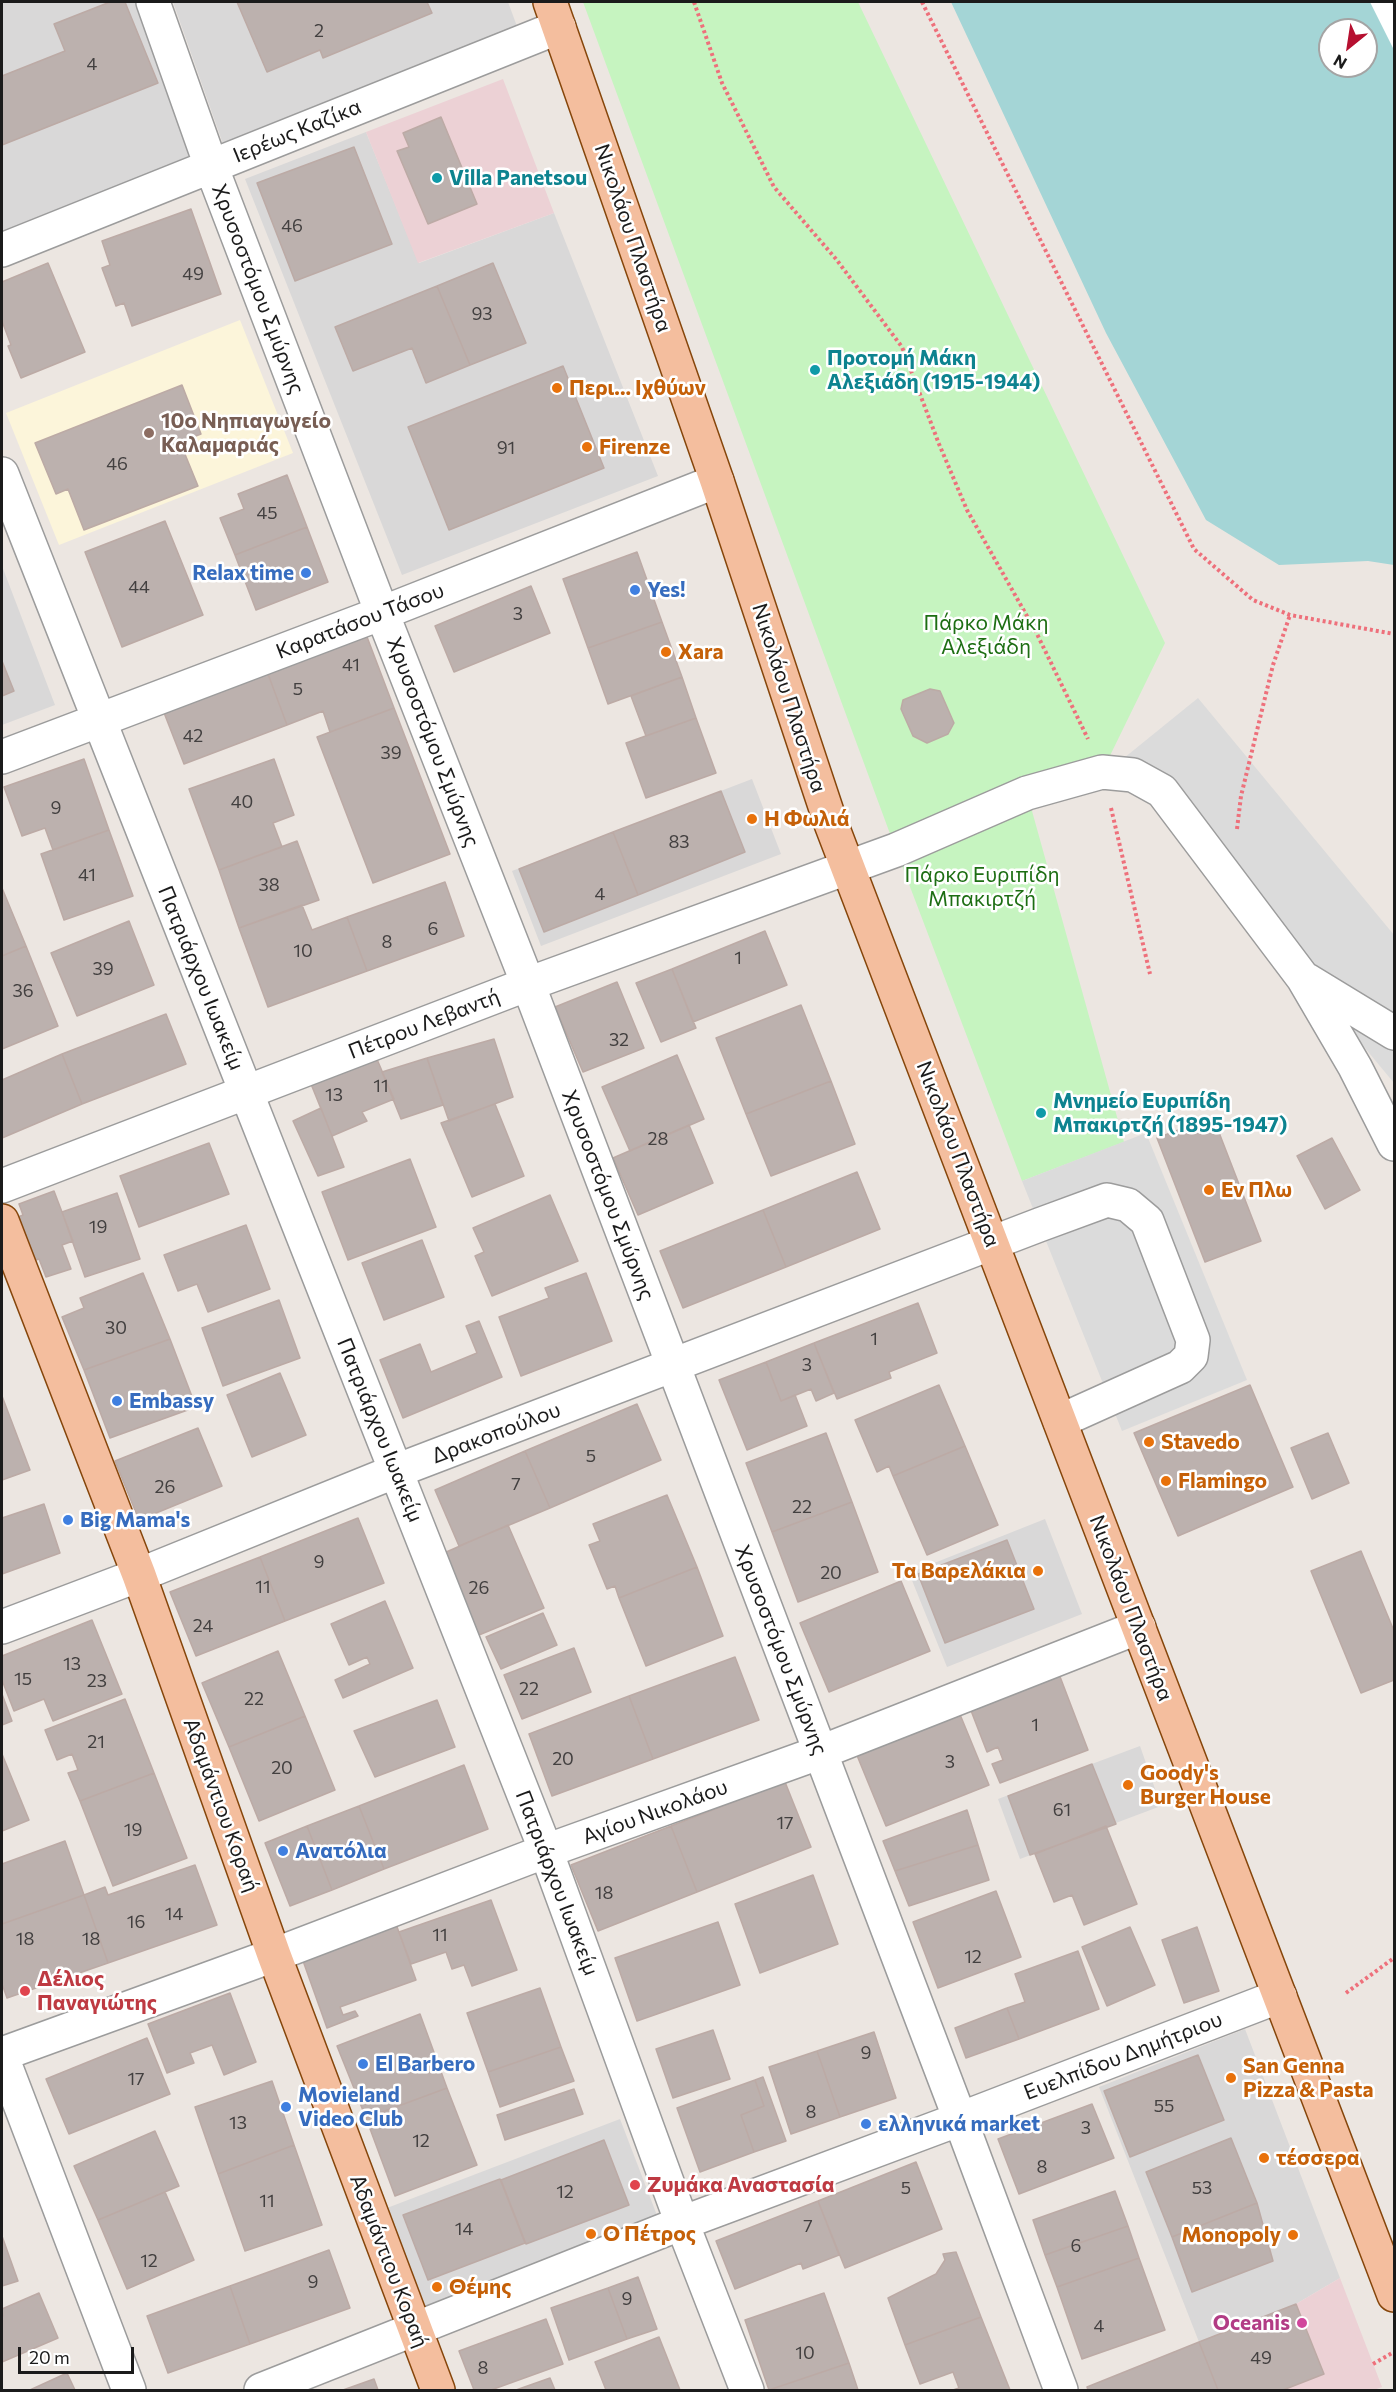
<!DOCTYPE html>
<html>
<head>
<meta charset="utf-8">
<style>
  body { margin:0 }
  #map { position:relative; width:1396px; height:2392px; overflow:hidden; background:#ece6e1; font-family:Commissioner,sans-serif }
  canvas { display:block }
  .frame { position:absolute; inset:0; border:3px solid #1b1b1b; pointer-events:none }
  .north { position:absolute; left:1318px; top:18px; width:60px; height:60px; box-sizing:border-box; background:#fff; border:2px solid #a4a4a4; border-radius:50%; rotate:210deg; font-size:16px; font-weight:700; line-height:24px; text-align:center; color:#1b1b1b }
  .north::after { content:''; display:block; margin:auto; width:21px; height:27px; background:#b61030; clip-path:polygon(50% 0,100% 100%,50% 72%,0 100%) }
  .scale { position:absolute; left:18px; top:2347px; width:116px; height:27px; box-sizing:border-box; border:3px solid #1b1b1b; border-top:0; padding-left:8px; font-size:18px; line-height:21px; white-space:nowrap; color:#1b1b1b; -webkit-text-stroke:4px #fff; paint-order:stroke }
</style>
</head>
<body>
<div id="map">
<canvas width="1396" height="2392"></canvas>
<div class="frame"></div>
<div class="north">N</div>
<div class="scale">20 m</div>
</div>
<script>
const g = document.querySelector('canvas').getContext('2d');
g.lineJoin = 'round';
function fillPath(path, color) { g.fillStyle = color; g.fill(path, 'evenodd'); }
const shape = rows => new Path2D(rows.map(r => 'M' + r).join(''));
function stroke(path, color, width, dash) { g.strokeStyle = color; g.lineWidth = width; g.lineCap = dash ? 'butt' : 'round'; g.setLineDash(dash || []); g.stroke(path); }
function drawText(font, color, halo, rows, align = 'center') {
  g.font = font + ' Commissioner,sans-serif'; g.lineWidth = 5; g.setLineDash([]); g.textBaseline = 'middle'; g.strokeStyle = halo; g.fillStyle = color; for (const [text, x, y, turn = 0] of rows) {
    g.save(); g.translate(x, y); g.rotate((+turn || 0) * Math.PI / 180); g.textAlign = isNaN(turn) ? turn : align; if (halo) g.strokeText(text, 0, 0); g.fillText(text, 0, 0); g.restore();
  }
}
fillPath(shape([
  [2,2,142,2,197,159,2,238],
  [173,2,508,2,518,29,223,144],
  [366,132,419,263,554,213,658,476,402,575,245,179],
  [2,566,55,705,2,725],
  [752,779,781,854,541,946,512,871],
  [1045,1519,1082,1614,947,1667,909,1573],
  [1140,1746,1161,1806,1020,1859,998,1799],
  [1245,2029,1340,2278,1296,2304,1199,2342,1099,2087],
  [620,2119,658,2218,425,2306,387,2208]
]), '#d9d8d8');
fillPath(shape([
  [503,79,554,213,418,263,366,132],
  [1340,2278,1382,2387,1374,2390,1218,2390,1199,2342,1296,2304]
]), '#ecd1d5');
fillPath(shape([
  [240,320,293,453,59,545,6,413]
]), '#fcf5da');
fillPath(shape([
  [583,2,858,2,1165,643,1102,772,1027,793,1124,1142,1022,1181,896,850]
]), '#c6f4c0');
fillPath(shape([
  [1198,698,1394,935,1394,1083,1124,758],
  [1146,1133,1247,1380,1122,1431,1022,1181]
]), '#dbdbdb');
fillPath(shape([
  [951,2,1394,2,1394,565,1368,561,1279,565,1206,520,1106,333],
  [1330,30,1366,30,1366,66,1330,66]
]), '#a4d5d6');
fillPath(shape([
  [1370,2,1392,2,1394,7,1394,50]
]), '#fff');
const building = shape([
  [110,2,125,2,158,83,2,145,2,76,65,51,54,24,110,2],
  [237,2,427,2,432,13,323,58,320,50,267,72,237,2],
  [441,117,477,204,428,224,397,151,409,147,403,133,441,117],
  [354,147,392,244,295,281,257,183,354,147],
  [191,209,221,294,132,326,124,303,116,306,102,268,110,265,102,241,191,209],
  [48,263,85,352,21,378,8,346,11,345,2,321,2,282,48,263],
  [493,263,526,343,470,365,437,286,493,263],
  [437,286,470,365,426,383,412,348,353,371,335,327,437,286],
  [563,366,604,468,449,530,408,427,563,366],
  [182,385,201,434,180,442,198,486,84,530,68,489,56,494,35,443,182,385],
  [287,475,307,527,235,555,220,518,244,509,238,494,287,475],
  [165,521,203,615,122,647,85,552,165,521],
  [307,527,328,582,256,610,235,555,307,527],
  [637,552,662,622,588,648,563,579,637,552],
  [531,586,550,633,454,672,435,626,531,586],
  [662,622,682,677,608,704,588,648,662,622],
  [364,629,394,708,330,732,323,711,287,725,265,666,364,629],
  [2,661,14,691,2,696,2,661],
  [265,666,287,725,184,764,161,705,265,666],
  [682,677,696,718,646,736,631,696,682,677],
  [930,689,940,691,954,723,948,734,927,743,913,736,901,709,903,700,930,689],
  [394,708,450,854,373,883,317,737,394,708],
  [696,718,716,773,646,798,626,743,696,718],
  [84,759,109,830,53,850,45,828,22,836,4,787,84,759],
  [274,759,294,815,273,823,282,847,219,870,189,789,274,759],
  [721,791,745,852,638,895,613,832,721,791],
  [109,830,133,896,64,920,41,854,109,830],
  [613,832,638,895,544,932,519,869,613,832],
  [297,841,319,900,239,928,219,870,297,841],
  [445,882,464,936,367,971,347,917,445,882],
  [2,888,26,946,2,956,2,888],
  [302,905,312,930,347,917,367,971,268,1007,239,928,302,905],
  [129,921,154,985,77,1016,51,953,129,921],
  [765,931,787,985,693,1022,672,969,765,931],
  [26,946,58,1026,2,1049,2,956,26,946],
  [672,969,696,1028,661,1042,636,983,672,969],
  [617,982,644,1048,583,1072,555,1007,617,982],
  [801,1005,831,1081,746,1114,716,1038,801,1005],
  [166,1014,186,1064,82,1104,62,1054,166,1014],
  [494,1039,513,1097,449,1121,427,1058,494,1039],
  [62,1054,82,1104,2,1138,2,1080,62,1054],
  [677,1055,704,1119,630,1151,602,1087,677,1055],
  [376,1057,394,1099,362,1112,367,1121,332,1136,311,1084,376,1057],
  [427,1058,443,1105,401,1119,382,1072,427,1058],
  [831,1081,855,1144,771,1176,746,1114,831,1081],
  [495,1104,524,1176,472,1197,441,1123,495,1104],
  [321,1108,344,1167,318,1176,293,1121,321,1108],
  [1213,1117,1261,1241,1205,1262,1157,1138,1213,1117],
  [689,1125,713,1183,638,1215,613,1158,689,1125],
  [1332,1138,1360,1190,1325,1209,1297,1156,1332,1138],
  [209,1143,229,1194,139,1227,120,1176,209,1143],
  [410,1159,436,1227,348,1260,322,1192,410,1159],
  [857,1172,880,1229,786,1267,763,1210,857,1172],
  [54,1191,73,1241,62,1245,71,1269,46,1277,39,1259,29,1262,13,1219,23,1215,19,1204,54,1191],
  [117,1193,140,1259,85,1277,62,1212,117,1193],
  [550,1195,578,1261,492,1296,475,1256,484,1252,473,1228,550,1195],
  [763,1210,786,1267,683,1308,660,1251,763,1210],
  [246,1225,270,1289,208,1312,197,1284,178,1291,164,1255,246,1225],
  [422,1240,444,1297,384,1320,362,1263,422,1240],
  [143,1273,170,1339,84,1370,62,1317,84,1308,80,1298,143,1273],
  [586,1273,612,1341,521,1376,499,1317,549,1298,545,1288,586,1273],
  [279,1300,300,1358,223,1386,202,1328,279,1300],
  [918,1303,937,1353,889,1372,891,1378,837,1399,814,1343,918,1303],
  [479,1321,502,1377,403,1418,380,1360,420,1344,431,1372,477,1353,466,1326,479,1321],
  [170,1339,196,1407,110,1438,84,1370,170,1339],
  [814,1343,834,1393,816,1401,811,1389,781,1401,766,1362,814,1343],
  [766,1362,781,1401,795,1395,807,1426,747,1450,719,1380,766,1362],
  [280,1373,306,1435,252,1457,227,1395,280,1373],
  [939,1385,965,1446,893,1476,889,1466,877,1472,855,1420,939,1385],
  [1250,1385,1293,1487,1178,1536,1134,1433,1250,1385],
  [2,1396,30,1470,2,1480,2,1396],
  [637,1404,661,1460,550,1508,525,1451,637,1404],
  [198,1428,222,1486,139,1520,115,1461,198,1428],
  [826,1433,852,1502,772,1532,746,1463,826,1433],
  [1328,1433,1349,1483,1312,1499,1291,1448,1328,1433],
  [965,1446,998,1525,927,1555,893,1476,965,1446],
  [525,1451,550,1508,459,1546,435,1490,525,1451],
  [667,1495,697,1567,619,1598,615,1586,607,1589,589,1545,600,1541,593,1524,667,1495],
  [852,1502,878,1572,798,1602,772,1532,852,1502],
  [44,1504,60,1553,2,1574,2,1518,44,1504],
  [358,1518,384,1583,285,1621,260,1557,358,1518],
  [508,1525,544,1608,479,1635,444,1553,508,1525],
  [1007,1540,1034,1609,945,1643,918,1574,1007,1540],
  [1361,1551,1394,1631,1394,1680,1361,1693,1311,1571,1361,1551],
  [260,1557,285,1621,196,1656,170,1592,260,1557],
  [697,1567,723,1636,646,1666,619,1598,697,1567],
  [901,1581,930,1651,829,1692,800,1623,901,1581],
  [385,1601,413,1668,343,1698,335,1680,370,1664,367,1657,349,1665,331,1624,385,1601],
  [543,1613,557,1645,501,1669,486,1637,543,1613],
  [92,1620,122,1694,53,1721,44,1699,14,1711,2,1680,2,1656,92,1620],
  [574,1648,591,1692,522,1719,504,1675,574,1648],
  [278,1651,305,1716,229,1747,202,1683,278,1651],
  [735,1657,759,1720,653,1759,629,1696,735,1657],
  [1059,1674,1088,1750,1000,1783,992,1764,1003,1760,998,1747,987,1752,970,1708,1059,1674],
  [2,1694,12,1721,2,1725,2,1694],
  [629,1696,653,1759,552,1796,529,1734,629,1696],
  [125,1699,154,1773,80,1801,68,1773,78,1770,72,1754,57,1760,45,1730,125,1699],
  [437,1700,455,1747,375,1777,354,1731,437,1700],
  [959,1712,989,1785,886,1826,856,1753,959,1712],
  [305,1716,335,1790,259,1821,229,1747,305,1716],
  [2,1754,29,1820,2,1831,2,1754],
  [1092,1764,1116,1824,1030,1855,1008,1796,1092,1764],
  [464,1765,488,1829,384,1869,359,1806,464,1765],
  [154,1773,187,1858,113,1886,80,1801,154,1773],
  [785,1782,811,1847,697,1892,671,1826,785,1782],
  [359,1806,384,1869,332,1890,307,1826,359,1806],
  [967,1810,978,1845,895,1871,883,1841,967,1810],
  [307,1826,332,1890,290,1906,265,1843,307,1826],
  [671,1826,697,1892,598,1931,571,1865,671,1826],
  [1106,1826,1137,1904,1084,1925,1072,1895,1054,1902,1035,1854,1106,1826],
  [65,1841,84,1895,2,1924,2,1864,65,1841],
  [978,1845,989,1880,909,1906,895,1871,978,1845],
  [195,1865,217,1925,108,1963,84,1895,105,1887,108,1895,195,1865],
  [813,1875,838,1944,760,1973,735,1904,813,1875],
  [996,1891,1021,1957,938,1988,913,1922,996,1891],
  [84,1895,108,1963,7,1998,2,1984,2,1924,84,1895],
  [491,1900,517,1970,472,1986,464,1965,452,1969,446,1952,411,1964,399,1932,491,1900],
  [718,1922,740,1985,637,2021,615,1958,718,1922],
  [396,1924,416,1980,340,2007,343,2015,355,2011,358,2016,327,2028,302,1958,396,1924],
  [1130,1927,1155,1985,1107,2006,1082,1947,1130,1927],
  [1197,1927,1219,1991,1184,2003,1162,1940,1197,1927],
  [1078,1951,1099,2009,1019,2039,1007,2008,1025,2002,1015,1974,1078,1951],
  [540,1988,561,2047,488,2072,467,2013,540,1988],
  [230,1993,256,2062,224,2075,212,2045,190,2053,194,2063,167,2073,148,2024,230,1993],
  [1007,2008,1019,2039,966,2058,955,2028,1007,2008],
  [420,2014,447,2088,366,2118,337,2046,420,2014],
  [713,2030,730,2079,673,2098,656,2049,713,2030],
  [874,2032,896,2098,840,2117,817,2051,874,2032],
  [147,2038,170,2094,69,2134,46,2079,147,2038],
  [561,2047,574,2081,500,2107,488,2072,561,2047],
  [817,2051,840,2117,791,2134,769,2067,817,2051],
  [1198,2055,1224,2120,1130,2157,1104,2091,1198,2055],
  [763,2077,786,2141,754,2152,741,2115,764,2106,755,2080,763,2077],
  [755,2080,764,2106,741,2115,754,2152,700,2172,677,2108,755,2080],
  [272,2081,294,2145,218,2174,195,2107,272,2081],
  [447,2088,477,2165,395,2196,366,2118,447,2088],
  [574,2089,583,2114,505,2140,497,2115,574,2089],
  [1092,2104,1114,2158,1019,2194,998,2139,1092,2104],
  [155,2131,179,2186,98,2220,74,2166,155,2131],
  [1231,2138,1257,2203,1172,2237,1146,2172,1231,2138],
  [604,2140,629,2205,526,2244,501,2180,604,2140],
  [294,2145,322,2225,245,2251,218,2174,294,2145],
  [916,2162,942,2229,845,2268,818,2201,916,2162],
  [500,2179,525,2243,428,2280,403,2215,500,2179],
  [1115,2191,1128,2226,1045,2255,1033,2220,1115,2191],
  [165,2192,194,2260,127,2289,98,2220,165,2192],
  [818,2201,839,2255,803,2269,801,2263,735,2289,716,2241,818,2201],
  [1257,2203,1273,2261,1192,2292,1172,2237,1257,2203],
  [1128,2226,1139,2258,1057,2287,1045,2255,1128,2226],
  [2,2236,18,2281,2,2286,2,2236],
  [329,2250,350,2308,250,2344,230,2286,329,2250],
  [956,2252,981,2317,905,2345,888,2298,936,2274,945,2260,943,2254,956,2252],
  [1139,2258,1165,2330,1082,2359,1057,2287,1139,2258],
  [638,2277,657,2329,627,2339,608,2288,638,2277],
  [230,2286,250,2344,168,2373,147,2316,230,2286],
  [608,2288,627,2339,569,2360,551,2308,608,2288],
  [39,2293,58,2338,2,2362,2,2317,3,2316,2,2309,39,2293],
  [824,2293,849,2363,769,2390,745,2320,824,2293],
  [1296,2304,1324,2374,1283,2390,1218,2390,1199,2342,1296,2304],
  [981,2317,1010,2390,953,2390,959,2388,953,2372,920,2384,905,2345,981,2317],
  [546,2319,563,2364,491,2390,474,2390,459,2351,546,2319],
  [659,2337,680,2390,606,2390,595,2362,659,2337],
  [1199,2342,1218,2390,1088,2390,1087,2387,1199,2342],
  [849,2363,858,2390,769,2390,849,2363],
  [67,2373,75,2390,30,2390,67,2373],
  [550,2378,555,2390,516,2390,550,2378],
  [374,2379,378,2390,343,2390,374,2379]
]);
fillPath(building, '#bcb1ae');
stroke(building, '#bcaaa5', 1.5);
const minor = shape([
  [153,2,211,166,382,613,528,984,960,2119,1061,2390],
  [2,250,559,27],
  [2,474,546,1851,682,2223,747,2390],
  [2,757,382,613,717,481],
  [1307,980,1394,1033],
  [2,1186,528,984,896,850,1027,793,1102,772,1133,775,1162,791,1303,978,1355,1067,1394,1144],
  [2,1627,139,1575,396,1471,1039,1225,1107,1200,1128,1205,1147,1221,1193,1340,1191,1356,1180,1367,1060,1421],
  [2,2054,274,1955,546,1851,821,1752,1139,1627],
  [2,2057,129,2390],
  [261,2390,682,2223,960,2119,1280,1996]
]);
const major = shape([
  [550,2,717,481,830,821,1394,2295],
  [2,1221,139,1575,274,1955,438,2390]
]);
stroke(minor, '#9c9c9c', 36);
stroke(major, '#86460b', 36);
stroke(shape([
  [694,2,722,83,774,187,836,259,902,347,939,444,967,510,1036,632,1088,739],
  [922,2,1194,549,1253,600,1290,615,1394,634],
  [1111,808,1150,974],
  [1237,829,1241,796,1273,665,1290,615],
  [1346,1993,1394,1958],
  [1373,2364,1394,2352]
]), '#ee707b', 4, [3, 3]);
stroke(minor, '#fff', 33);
stroke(major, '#f4be9e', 33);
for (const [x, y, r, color] of [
  [437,178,6,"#0f9aa8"],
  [815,370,6,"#0f9aa8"],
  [557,388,6,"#e8710a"],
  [149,433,6,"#8d6e63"],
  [587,447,6,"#e8710a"],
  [306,573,6,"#3f7fe0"],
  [635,590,6,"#3f7fe0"],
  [666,652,6,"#e8710a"],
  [752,819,6,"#e8710a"],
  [1041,1113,6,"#0f9aa8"],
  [1209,1190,6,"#e8710a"],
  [117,1401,6,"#3f7fe0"],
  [1149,1442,6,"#e8710a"],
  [1166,1481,6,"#e8710a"],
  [68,1520,6,"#3f7fe0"],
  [1038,1571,6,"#e8710a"],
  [1128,1785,6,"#e8710a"],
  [283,1851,6,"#3f7fe0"],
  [25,1991,6,"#e0444e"],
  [363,2064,6,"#3f7fe0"],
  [1231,2078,6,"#e8710a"],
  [286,2107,6,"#3f7fe0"],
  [866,2124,6,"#3f7fe0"],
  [1264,2158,6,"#e8710a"],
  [635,2185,6,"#e0444e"],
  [591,2234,6,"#e8710a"],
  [1293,2235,6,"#e8710a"],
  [437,2287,6,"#e8710a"],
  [1302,2323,6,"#d1479c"]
]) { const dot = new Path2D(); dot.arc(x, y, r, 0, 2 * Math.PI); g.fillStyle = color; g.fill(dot); stroke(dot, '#fff', 2); }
drawText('18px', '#434040', null, [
  ["2",319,31],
  ["4",92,64],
  ["46",292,226],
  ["49",193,274],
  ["93",482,314],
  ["91",506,448],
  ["46",117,464],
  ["45",267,513],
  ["44",139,587],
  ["3",518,614],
  ["41",351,665],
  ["5",298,689],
  ["42",193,736],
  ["39",391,753],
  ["40",242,802],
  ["9",56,808],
  ["83",679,842],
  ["41",87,875],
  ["38",269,885],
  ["4",600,894],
  ["6",433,929],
  ["8",387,942],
  ["10",303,951],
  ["1",738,958],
  ["39",103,969],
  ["36",23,991],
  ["32",619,1040],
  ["11",381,1086],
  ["13",334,1095],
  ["28",658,1139],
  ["19",98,1227],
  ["30",116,1328],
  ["1",874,1339],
  ["3",807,1365],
  ["5",591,1456],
  ["7",516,1484],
  ["26",165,1487],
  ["22",802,1507],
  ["9",319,1562],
  ["20",831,1573],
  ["11",263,1587],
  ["26",479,1588],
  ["24",203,1626],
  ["13",72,1664],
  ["15",23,1679],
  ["23",97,1681],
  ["22",529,1689],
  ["22",254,1699],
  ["1",1035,1725],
  ["21",96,1742],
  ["20",563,1759],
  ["3",950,1762],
  ["20",282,1768],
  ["61",1062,1810],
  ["17",785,1823],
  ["19",133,1830],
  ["18",604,1893],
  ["14",174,1914],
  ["16",136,1922],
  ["11",440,1935],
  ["18",25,1939],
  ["18",91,1939],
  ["12",973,1957],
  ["9",866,2053],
  ["17",136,2079],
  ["55",1164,2106],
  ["8",811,2112],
  ["13",238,2123],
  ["3",1086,2128],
  ["12",421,2141],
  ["8",1042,2167],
  ["5",906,2188],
  ["53",1202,2188],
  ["12",565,2192],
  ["11",267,2201],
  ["7",808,2226],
  ["14",464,2229],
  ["6",1076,2246],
  ["12",149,2261],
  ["9",313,2282],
  ["9",627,2299],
  ["4",1099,2326],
  ["10",805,2353],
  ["49",1261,2358],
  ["8",483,2368]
]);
drawText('21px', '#1b1b1b', '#fff', [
  ["Ιερέως Καζίκα",297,131,-22],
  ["Νικολάου Πλαστήρα",633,238,71],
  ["Χρυσοστόμου Σμύρνης",258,289,69],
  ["Καρατάσου Τάσου",360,621,-21],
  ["Νικολάου Πλαστήρα",789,698,72],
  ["Χρυσοστόμου Σμύρνης",433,742,69],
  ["Πατριάρχου Ιωακείμ",201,978,68],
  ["Πέτρου Λεβαντή",424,1024,-21],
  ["Νικολάου Πλαστήρα",958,1154,69],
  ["Χρυσοστόμου Σμύρνης",608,1195,69],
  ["Πατριάρχου Ιωακείμ",380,1430,68],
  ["Δρακοπούλου",496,1433,-21],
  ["Νικολάου Πλαστήρα",1131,1608,69],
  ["Χρυσοστόμου Σμύρνης",781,1650,69],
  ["Αδαμάντιου Κοραή",221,1805,70],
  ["Αγίου Νικολάου",655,1812,-20],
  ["Πατριάρχου Ιωακείμ",557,1883,69],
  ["Ευελπίδου Δημήτριου",1123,2056,-21],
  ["Αδαμάντιου Κοραή",389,2261,69]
]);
drawText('bold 21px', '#0d838f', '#fff', [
  ["Villa Panetsou",449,178],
  ["Προτομή Μάκη",827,358],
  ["Αλεξιάδη (1915-1944)",827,382],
  ["Μνημείο Ευριπίδη",1053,1101],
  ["Μπακιρτζή (1895-1947)",1053,1125]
], 'left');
drawText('bold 21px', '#c56008', '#fff', [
  ["Περι... Ιχθύων",569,388],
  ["Firenze",599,447],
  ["Xara",678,652],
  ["Η Φωλιά",764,819],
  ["Εν Πλω",1221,1190],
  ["Stavedo",1161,1442],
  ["Flamingo",1178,1481],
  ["Τα Βαρελάκια",1026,1571,"right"],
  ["Goody's",1140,1773],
  ["Burger House",1140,1797],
  ["San Genna",1243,2066],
  ["Pizza & Pasta",1243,2090],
  ["τέσσερα",1276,2158],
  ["Ο Πέτρος",603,2234],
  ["Monopoly",1281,2235,"right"],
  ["Θέμης",449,2287]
], 'left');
drawText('bold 21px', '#785e54', '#fff', [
  ["10ο Νηπιαγωγείο",161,421],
  ["Καλαμαριάς",161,445]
], 'left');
drawText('bold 21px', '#366cbe', '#fff', [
  ["Relax time",294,573,"right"],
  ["Yes!",647,590],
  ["Embassy",129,1401],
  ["Big Mama's",80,1520],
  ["Ανατόλια",295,1851],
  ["El Barbero",375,2064],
  ["Movieland",298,2095],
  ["Video Club",298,2119],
  ["ελληνικά market",878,2124]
], 'left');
drawText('21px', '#1d6e13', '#fff', [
  ["Πάρκο Μάκη",986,623],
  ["Αλεξιάδη",986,647],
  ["Πάρκο Ευριπίδη",982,875],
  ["Μπακιρτζή",982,899]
]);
drawText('bold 21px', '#be3a42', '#fff', [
  ["Δέλιος",37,1979],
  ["Παναγιώτης",37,2003],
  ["Ζυμάκα Αναστασία",647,2185]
], 'left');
drawText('bold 21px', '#b23c85', '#fff', [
  ["Oceanis",1290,2323]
], 'right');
</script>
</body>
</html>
